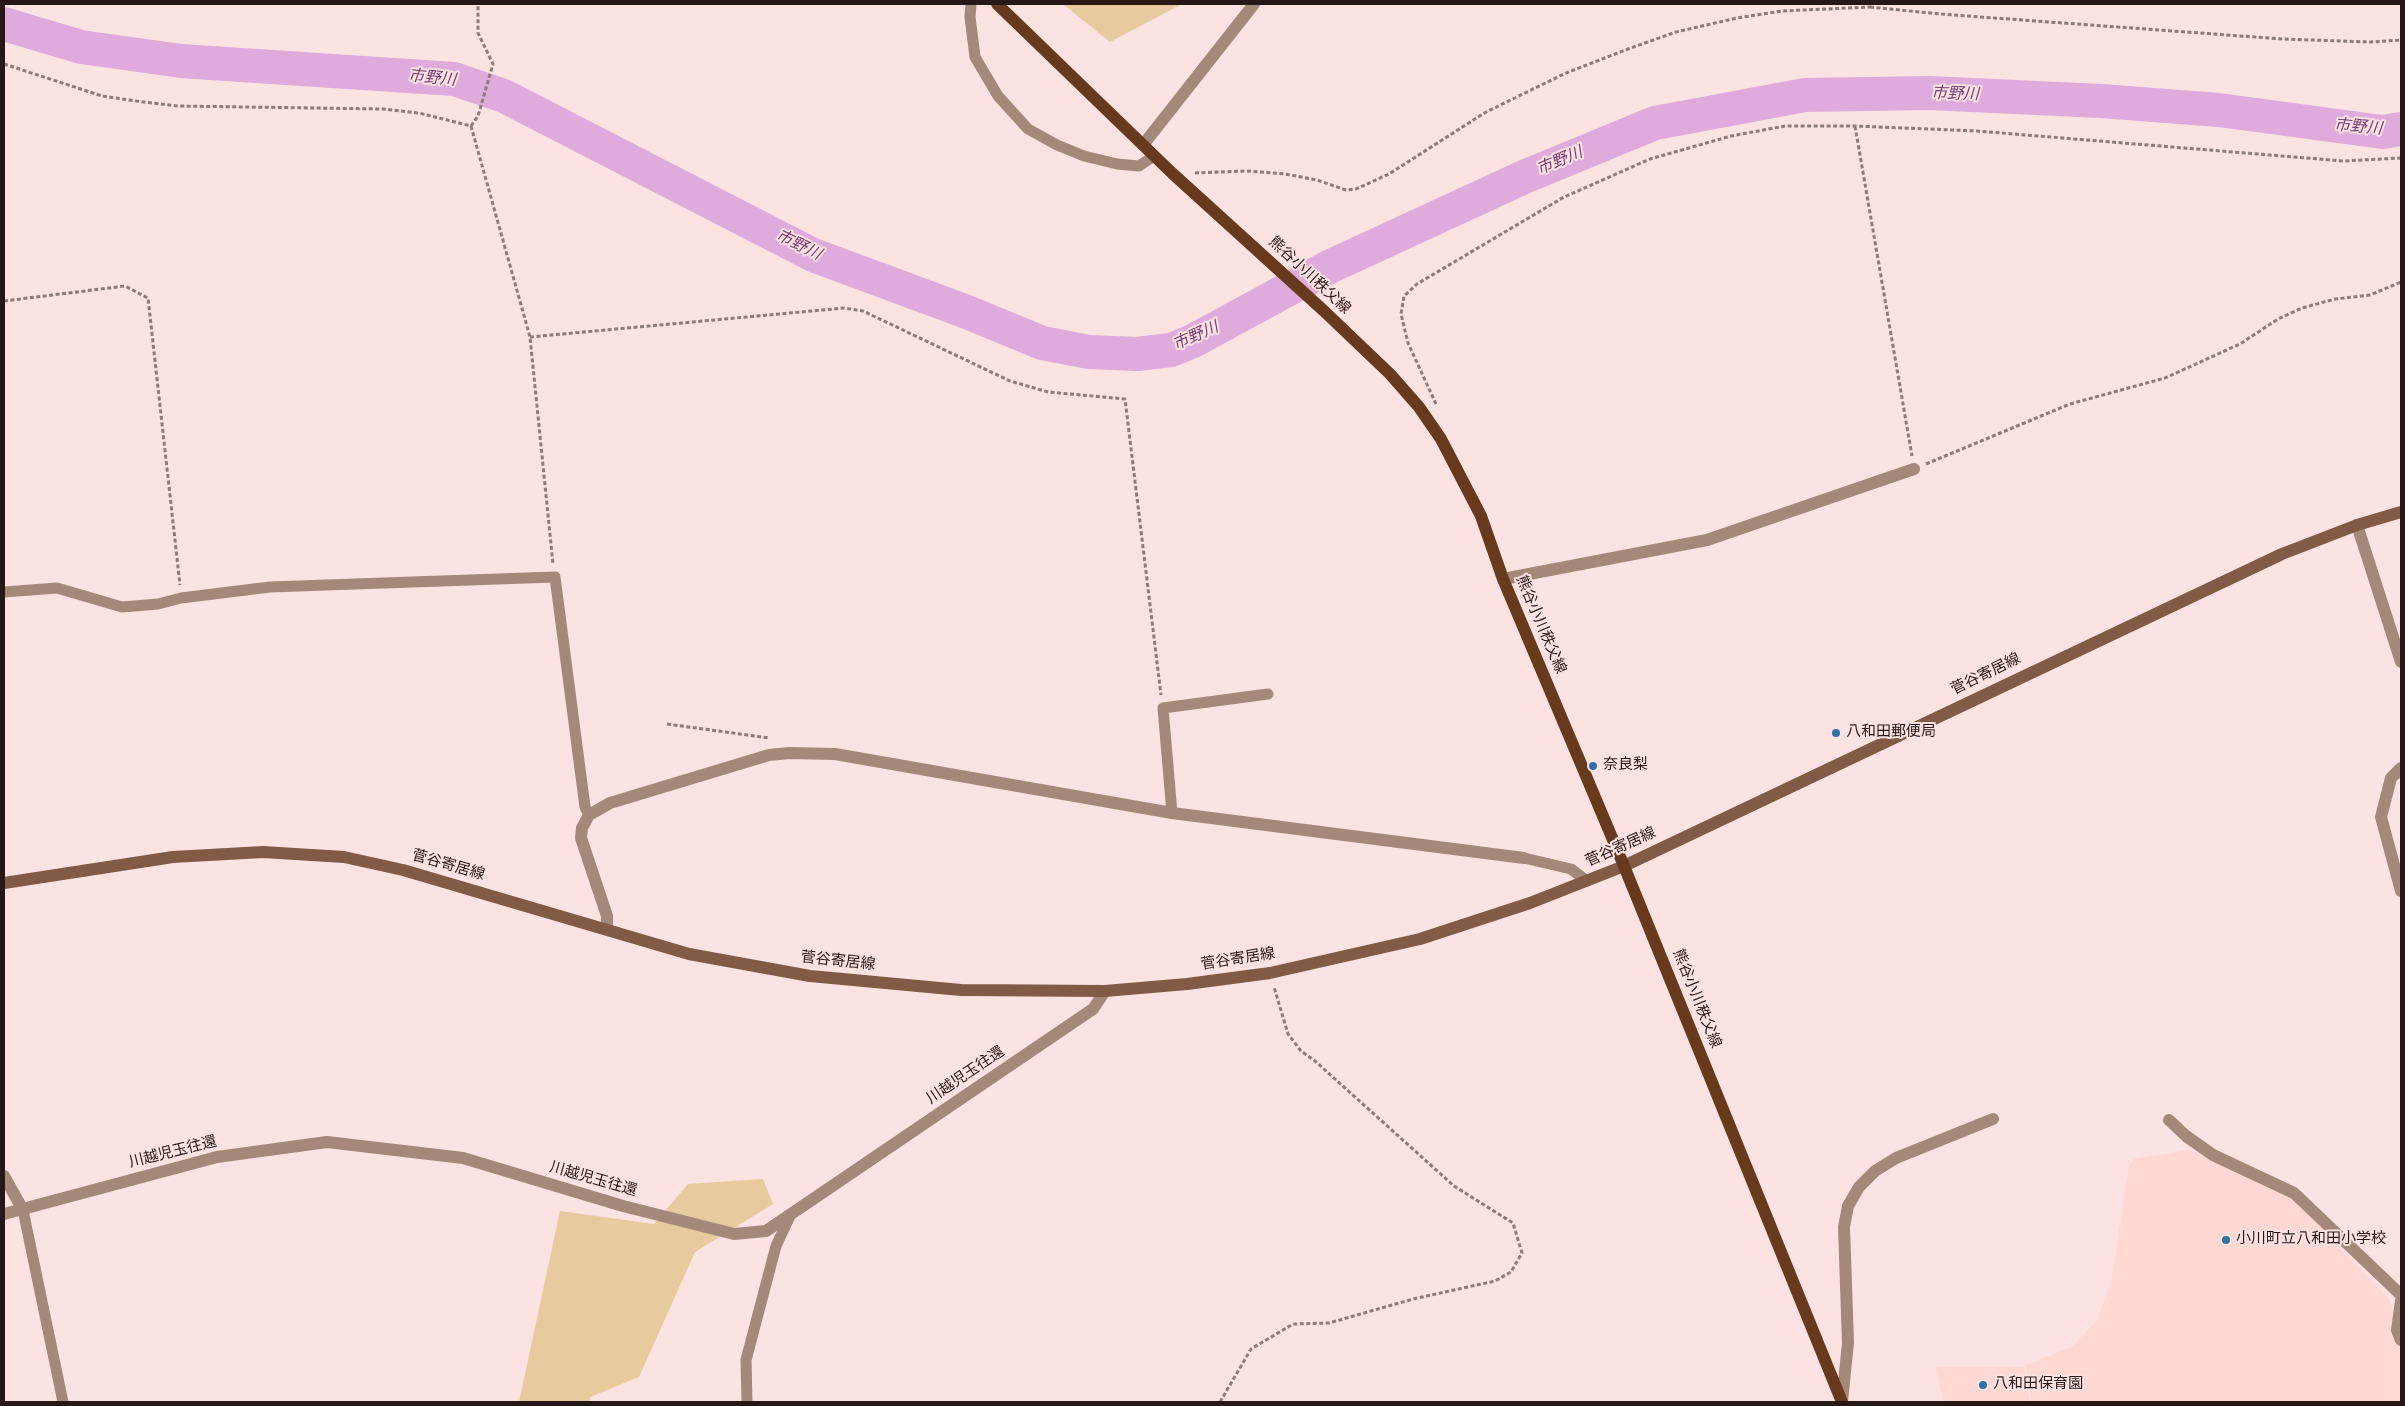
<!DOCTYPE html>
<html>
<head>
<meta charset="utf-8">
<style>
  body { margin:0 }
  #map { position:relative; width:2405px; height:1406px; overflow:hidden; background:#fce2e0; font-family:"Source Sans 3",sans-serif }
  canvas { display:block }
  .frame { position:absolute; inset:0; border:5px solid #271817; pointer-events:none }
</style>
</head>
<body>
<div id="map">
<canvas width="2405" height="1406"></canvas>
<div class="frame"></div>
</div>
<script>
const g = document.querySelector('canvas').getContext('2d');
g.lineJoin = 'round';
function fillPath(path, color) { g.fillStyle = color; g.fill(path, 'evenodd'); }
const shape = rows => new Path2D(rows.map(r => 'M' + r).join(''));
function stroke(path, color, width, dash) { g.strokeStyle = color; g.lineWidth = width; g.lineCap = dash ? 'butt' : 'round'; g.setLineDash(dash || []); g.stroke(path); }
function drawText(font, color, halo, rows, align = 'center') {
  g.font = font + ' "Source Sans 3","Noto Sans JP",sans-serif'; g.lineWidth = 4; g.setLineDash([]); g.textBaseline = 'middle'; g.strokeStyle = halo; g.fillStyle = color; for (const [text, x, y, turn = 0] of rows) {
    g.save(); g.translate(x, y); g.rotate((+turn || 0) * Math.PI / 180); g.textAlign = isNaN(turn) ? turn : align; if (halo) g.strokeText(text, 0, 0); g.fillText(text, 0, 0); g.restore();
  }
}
fillPath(shape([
  [2189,1150,2293,1197,2389,1299,2401,1332,2401,1402,2032,1402,2026,1365,2072,1347,2097,1320,2111,1283,2129,1166,2134,1159],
  [1935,1367,2024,1367,2030,1402,1944,1402]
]), '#ffd7d3');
fillPath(shape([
  [1063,4,1182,4,1110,42],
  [763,1179,773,1204,695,1252,639,1377,590,1397,590,1402,519,1402,560,1211,654,1224,688,1184]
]), '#e7ca9d');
stroke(shape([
  [4,24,81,47,181,61,454,79,504,96,813,255,967,312,1042,343,1089,352,1137,354,1171,350,1193,341,1329,267,1524,177,1655,123,1805,95,1929,93,2101,101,2219,110,2382,132,2401,129]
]), '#dfabdc', 34);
stroke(shape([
  [1870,7,1940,14,2282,39,2371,42,2401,40],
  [4,64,102,96,136,101,177,106,383,109,419,113,471,126],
  [471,126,530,337,553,564],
  [471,126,478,116,493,64,478,33,478,4],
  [1855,126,1912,456],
  [1195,173,1247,171,1285,174,1317,180,1346,190,1356,189,1389,174,1486,112,1566,73,1628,49,1676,32,1737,18,1782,11,1870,7,1870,4],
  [4,301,125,286,148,298,180,585],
  [530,337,844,308,863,311,1010,381,1048,392,1125,399,1161,695],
  [1436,404,1408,343,1401,314,1404,296,1417,284,1564,197,1650,159,1731,136,1785,126,1855,126,1977,131,2343,161,2401,158],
  [1926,464,2070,404,2165,378,2240,344,2278,319,2302,308,2335,299,2370,295,2401,282],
  [667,724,769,738],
  [1220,1402,1251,1349,1293,1324,1329,1323,1413,1299,1495,1281,1511,1272,1522,1253,1513,1223,1454,1186,1315,1061,1301,1051,1288,1034,1274,987]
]), '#8e7a78', 3, [4, 2.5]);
stroke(shape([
  [971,4,970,17,975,57,998,96,1028,129,1057,145,1084,156,1117,164,1139,166,1154,156],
  [4,592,57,588,122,607,158,604,181,598,270,587,555,577,585,807,589,815],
  [1172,813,1163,708,1268,694],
  [1524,858,1571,869,1587,881],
  [23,1210,63,1402],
  [747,1402,746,1360,776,1246,791,1214]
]), '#a4897a', 11);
stroke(shape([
  [1143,145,1254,4],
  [2357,525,2401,662],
  [1503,579,1707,540,1914,469],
  [2401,768,2391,778,2381,817,2401,891],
  [607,929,607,916,581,838,582,828,589,815,610,803,769,755,790,753,835,754,1172,813,1524,858],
  [2169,1120,2186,1136,2213,1155,2294,1193,2401,1295],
  [4,1176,23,1210],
  [4,1214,217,1157,327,1142,463,1158,623,1206,734,1234,766,1231,1093,1009,1105,991],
  [2401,1301,2397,1330,2401,1340],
  [1842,1401,1848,1343,1844,1227,1848,1206,1859,1187,1875,1171,1896,1158,1993,1119]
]), '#a4897a', 12);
stroke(shape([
  [4,883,173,857,263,852,344,857,403,870,689,954,810,976,961,990,1105,991,1187,984,1270,973,1420,939,1530,903,1624,866,2282,554,2357,525,2401,512]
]), '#815b45', 12);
stroke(shape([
  [997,4,1172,173,1324,311,1390,374,1419,407,1441,439,1481,516,1503,579,1624,866,1842,1402]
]), '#673a1e', 12);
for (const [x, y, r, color] of [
  [1836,733,5,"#2f72a8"],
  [1593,766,5,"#2f72a8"],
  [2226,1240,5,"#2f72a8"],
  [1983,1385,5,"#2f72a8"]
]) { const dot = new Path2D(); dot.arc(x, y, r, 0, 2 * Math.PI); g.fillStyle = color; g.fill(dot); stroke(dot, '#fce2e0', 2); }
drawText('15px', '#271817', '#fce2e0', [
  ["熊谷小川秩父線",1309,276,43],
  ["熊谷小川秩父線",1540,625,67],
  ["菅谷寄居線",1986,675,-26],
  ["菅谷寄居線",1621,848,-24],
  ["菅谷寄居線",448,866,16],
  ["菅谷寄居線",1238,960,-9],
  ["菅谷寄居線",838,962,6],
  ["熊谷小川秩父線",1696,999,68],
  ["川越児玉往還",966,1076,-34],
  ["川越児玉往還",173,1153,-14],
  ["川越児玉往還",593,1180,16]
]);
drawText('15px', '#271817', '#fce2e0', [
  ["八和田郵便局",1846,733],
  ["奈良梨",1603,766],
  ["小川町立八和田小学校",2236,1240],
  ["八和田保育園",1993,1385]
], 'left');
drawText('italic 16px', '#773975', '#fce2e0', [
  ["市野川",432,79,6],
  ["市野川",1955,95,2],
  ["市野川",2358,128,5],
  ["市野川",1560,162,-23],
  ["市野川",798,246,26],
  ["市野川",1196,337,-24]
]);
</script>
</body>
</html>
